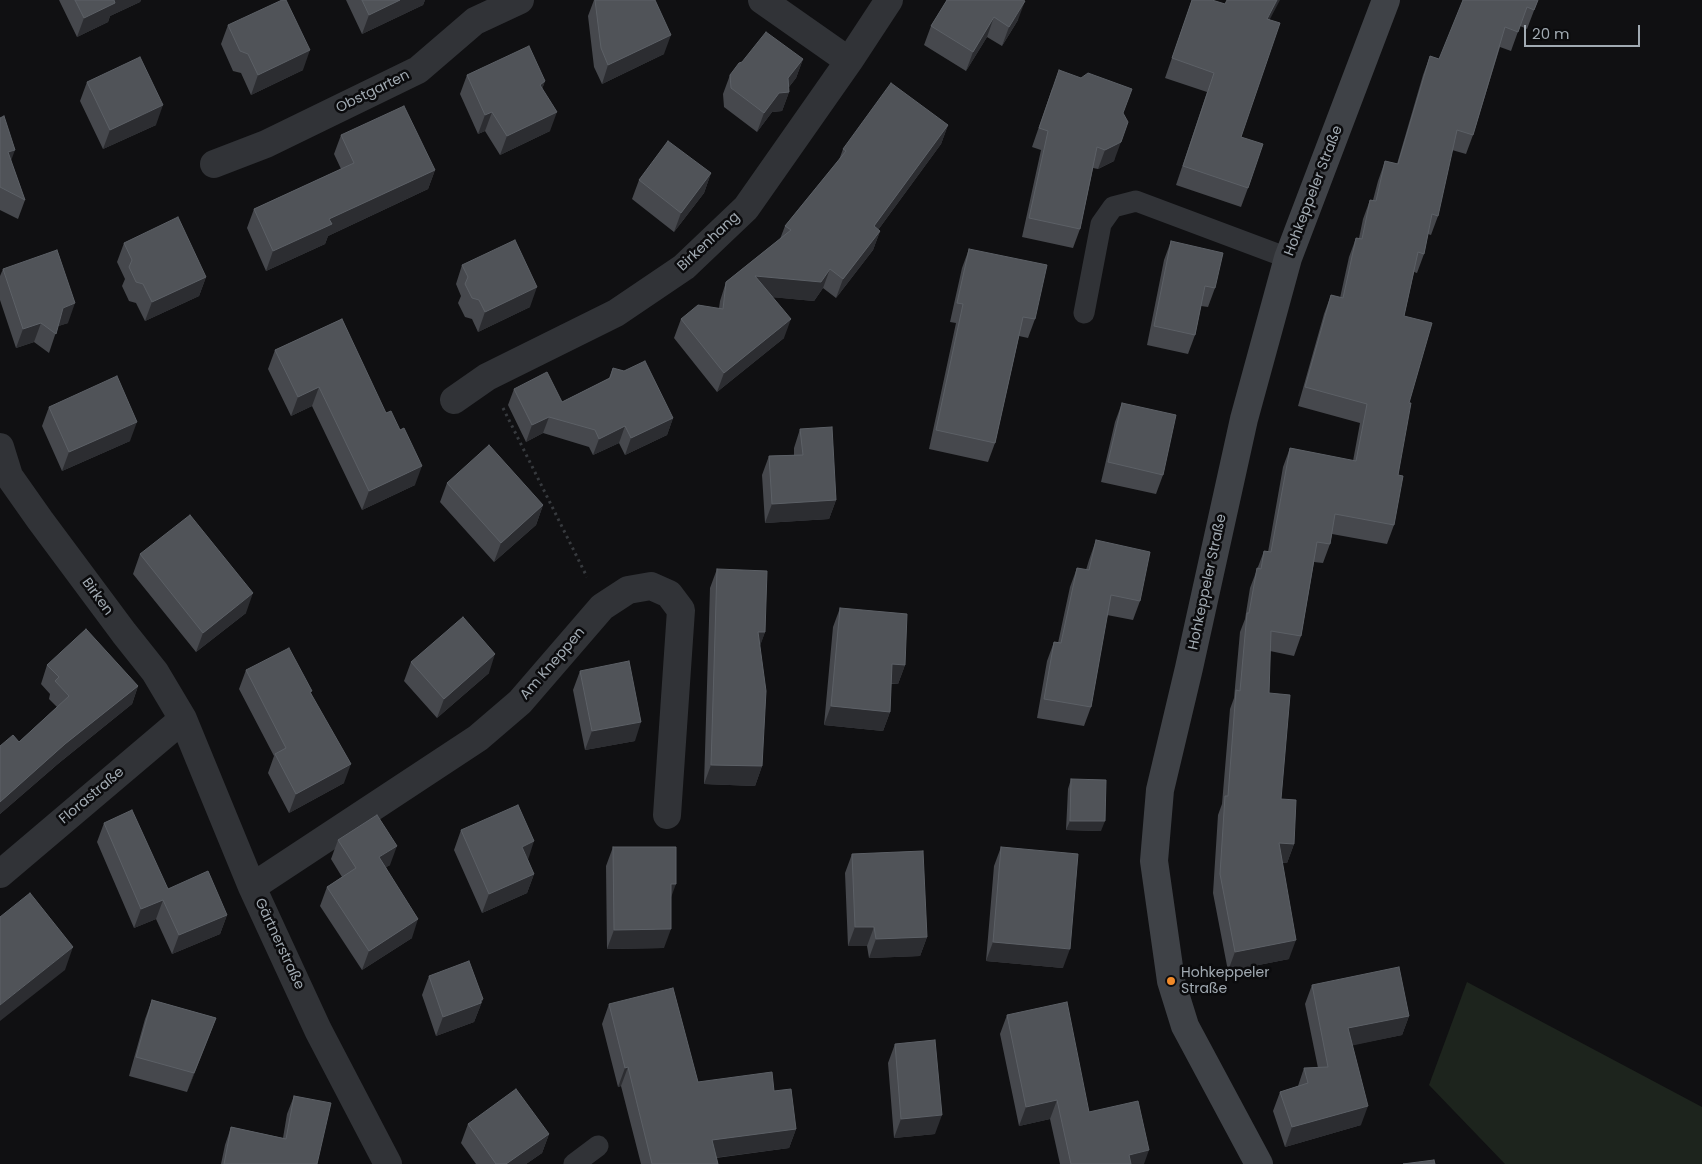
<!DOCTYPE html>
<html>
<head>
<meta charset="utf-8">
<style>
  body { margin:0 }
  #map { position:relative; width:1702px; height:1164px; overflow:hidden; background:#101012; font-family:Poppins,sans-serif }
  canvas { display:block }
  .scale { position:absolute; left:1524px; top:25px; width:116px; height:22px; box-sizing:border-box; border:2px solid #a1aab2; border-top:0; padding-left:6px; font-size:15px; line-height:18px; white-space:nowrap; color:#a1aab2; -webkit-text-stroke:4px #0b0b0d; paint-order:stroke }
</style>
</head>
<body>
<div id="map">
<canvas width="1702" height="1164"></canvas>
<div class="scale">20 m</div>
</div>
<script>
const g = document.querySelector('canvas').getContext('2d');
g.lineJoin = 'round';
function fillPath(path, color) { g.fillStyle = color; g.fill(path, 'evenodd'); }
const shape = rows => new Path2D(rows.map(r => 'M' + r).join(''));
function stroke(path, color, width, dash) { g.strokeStyle = color; g.lineWidth = width; g.lineCap = dash ? 'butt' : 'round'; g.setLineDash(dash || []); g.stroke(path); }
function drawText(font, color, halo, rows, align = 'center') {
  g.font = font + ' Poppins,sans-serif'; g.lineWidth = 5; g.setLineDash([]); g.textBaseline = 'middle'; g.strokeStyle = halo; g.fillStyle = color; for (const [text, x, y, turn = 0] of rows) {
    g.save(); g.translate(x, y); g.rotate((+turn || 0) * Math.PI / 180); g.textAlign = isNaN(turn) ? turn : align; if (halo) g.strokeText(text, 0, 0); g.fillText(text, 0, 0); g.restore();
  }
}
fillPath(shape([
  [1467,982,1702,1107,1702,1164,1505,1164,1429,1085]
]), '#1d241d');
stroke(shape([
  [503,408,587,577]
]), '#373a3e', 3, [2.5, 4]);
stroke(shape([
  [1084,313,1101,224,1113,207,1136,201,1288,258],
  [574,1164,598,1146]
]), '#313337', 21);
stroke(shape([
  [762,0,849,61],
  [214,164,266,144,418,70,475,21,520,0],
  [454,400,487,377,616,313,684,267,746,208,849,61,889,0],
  [0,447,9,476,40,520,124,633,155,672,183,719,252,887,318,1030,388,1164],
  [0,874,183,719],
  [252,887,478,738,520,702,602,607,628,590,651,586,669,594,681,610,667,815]
]), '#313337', 28);
stroke(shape([
  [1259,1164,1185,1026,1171,981,1154,861,1160,790,1189,668,1244,419,1288,258,1386,0]
]), '#3f4247', 28);
fillPath(shape([
  [59,0,141,0,140,2,110,16,108,22,77,37],
  [346,0,425,0,423,5,362,34],
  [594,0,655,0,664,54,602,84,594,67,588,16],
  [947,0,1018,20,1002,46,987,37,966,71,924,45,931,26],
  [1192,0,1270,19,1241,137,1248,188,1241,207,1176,185,1207,92,1165,78],
  [1538,0,1527,29,1520,26,1511,51,1500,47,1473,135,1466,154,1452,150,1438,216,1431,235,1428,234,1424,254,1417,273,1414,272,1404,316,1409,403,1398,475,1394,525,1387,544,1332,534,1330,544,1323,563,1314,562,1301,636,1294,656,1270,651,1269,693,1281,799,1294,844,1287,863,1282,863,1289,959,1228,971,1213,893,1218,815,1222,804,1230,709,1234,698,1240,632,1245,619,1250,588,1264,551,1268,552,1283,467,1290,448,1353,461,1360,423,1298,406,1324,314,1331,295,1340,298,1349,257,1356,238,1359,238,1363,219,1370,200,1373,200,1378,181,1385,161,1397,164,1423,75,1430,56,1439,59],
  [228,25,303,70,251,95,241,73,233,71,221,44],
  [803,59,796,78,789,87,789,92,782,111,772,112,757,132,724,107,723,94,730,75],
  [467,75,545,81,542,89,550,131,500,155,485,131,478,134,460,94],
  [87,82,156,125,103,149,80,101],
  [1052,89,1123,113,1114,161,1098,169,1093,168,1080,229,1073,248,1022,237,1041,150,1032,147],
  [0,118,11,161,25,200,18,219,0,210],
  [948,125,941,144,878,230,880,231,873,250,836,298,823,288,814,301,772,297,784,338,717,392,674,338,681,319,719,308,720,301,726,282,780,239,785,226,839,160,843,149],
  [341,135,435,170,428,189,328,236,325,244,266,271,247,228,254,209,341,169,334,154],
  [711,173,704,193,674,232,632,199,639,180],
  [1171,241,1215,288,1208,307,1201,306,1195,335,1188,354,1147,345,1164,260],
  [124,243,206,277,199,296,145,321,136,303,129,301,122,286,125,279,117,262],
  [969,249,1035,319,1028,338,1019,336,995,443,988,462,929,449,956,323,950,322,962,268],
  [462,265,530,307,478,332,472,319,465,317,458,303,461,296,456,284],
  [3,269,68,323,58,326,49,353,34,342,16,348,0,300,0,276],
  [342,319,415,485,362,510,312,406,291,416,268,369,275,350],
  [613,368,673,418,667,435,625,455,619,443,593,455,589,447,543,433,526,442,508,405,514,389,562,402,609,378],
  [1122,403,1163,475,1156,494,1101,482,1115,422],
  [49,407,130,441,62,471,42,426],
  [800,429,836,500,829,519,765,523,762,475,769,456,794,455,794,448],
  [447,483,543,505,536,525,494,562,440,502],
  [1096,540,1140,601,1133,620,1107,615,1091,707,1084,726,1037,718,1047,661,1054,642,1058,643,1070,587,1077,568,1086,570,1089,560],
  [140,554,246,613,196,652,133,574],
  [717,569,765,632,760,645,762,766,755,786,704,784,710,588],
  [840,608,905,665,898,684,891,684,890,712,883,731,824,725,833,627],
  [411,662,489,673,437,718,404,681],
  [47,665,138,686,132,704,59,763,0,814,0,746,19,742,57,707,49,699,50,694,41,684],
  [246,670,311,693,344,783,289,813,268,773,274,756,239,689],
  [580,671,635,741,585,750,573,690],
  [1071,779,1101,831,1066,830,1068,789],
  [104,823,168,889,227,915,220,934,172,954,156,919,134,928,97,842],
  [461,830,528,860,534,874,527,893,482,913,454,850],
  [338,840,390,865,386,867,412,938,362,970,320,906,327,887,342,877,331,859],
  [613,847,664,948,607,949,606,866],
  [1001,847,1063,968,986,961,994,866],
  [852,854,927,937,920,956,869,958,867,946,848,946,845,873],
  [429,976,483,999,474,1022,436,1036,422,995],
  [1312,985,1409,1016,1402,1035,1352,1045,1361,1125,1285,1147,1273,1111,1280,1092,1298,1086,1304,1068,1318,1068,1305,1004],
  [152,1000,216,1018,187,1092,129,1076,145,1019],
  [609,1004,698,1082,774,1091,796,1129,789,1148,716,1158,718,1164,641,1164,621,1086,618,1087,602,1024],
  [1007,1015,1089,1112,1144,1164,1060,1164,1050,1119,1019,1126,1000,1034],
  [895,1044,935,1134,894,1138,888,1063],
  [294,1096,317,1164,221,1164,225,1145,231,1127,283,1138,287,1114],
  [468,1124,549,1134,542,1153,526,1164,476,1164,461,1143]
]), '#46484d');
fillPath(shape([
  [113,0,141,0,140,2,110,16,108,22,77,37,84,18],
  [400,0,425,0,423,5,362,34,369,15],
  [1277,0,1280,0,1260,38,1267,19],
  [1025,1,1018,20,1002,46,1009,27],
  [994,17,987,37,966,71,973,52],
  [671,35,664,54,602,84,608,65],
  [310,50,303,70,251,95,258,75],
  [803,59,796,78,784,93,789,92,782,111,772,112,757,132,764,113,788,78],
  [545,81,538,100,540,85],
  [163,105,156,125,103,149,110,130],
  [492,112,485,131,478,134,485,115],
  [557,112,550,131,500,155,507,136],
  [948,125,941,144,867,245,874,226],
  [1121,142,1114,161,1098,169,1105,150],
  [15,150,8,169,8,152],
  [435,170,428,189,328,236,325,244,266,271,273,251,329,219],
  [711,173,704,193,674,232,681,213],
  [880,231,873,250,836,298,843,279],
  [830,269,823,288,814,301,748,295,755,276],
  [206,277,199,296,145,321,152,302],
  [537,287,530,307,478,332,485,312],
  [75,303,68,323,56,327,63,308],
  [791,319,784,338,717,392,724,373],
  [41,323,34,342,16,348,23,329],
  [319,387,312,406,291,416,298,397],
  [549,417,543,433,526,442,532,425],
  [673,418,667,435,625,455,631,438],
  [137,422,130,441,62,471,69,452],
  [625,426,619,443,593,455,599,439],
  [422,466,415,485,362,510,369,491],
  [836,500,829,519,765,523,772,504],
  [543,505,536,525,494,562,501,543],
  [253,593,246,613,196,652,203,633],
  [758,632,765,632,758,652],
  [495,654,489,673,437,718,444,699],
  [892,664,905,665,898,684,885,683],
  [138,686,132,704,59,763,0,814,0,802,65,744],
  [831,706,890,712,883,731,824,725],
  [641,722,635,741,585,750,592,731],
  [351,764,344,783,289,813,296,794],
  [711,765,762,766,755,786,704,784],
  [1070,821,1105,821,1101,831,1066,830],
  [534,841,528,860,522,847],
  [1279,843,1294,844,1287,863,1272,862],
  [397,846,390,865,372,876,379,857],
  [534,874,527,893,482,913,489,894],
  [671,884,676,884,669,903],
  [163,900,156,919,134,928,141,909],
  [227,915,220,934,172,954,179,935],
  [418,919,412,938,362,970,369,951],
  [855,927,874,927,867,946,848,946],
  [671,929,664,948,607,949,614,930],
  [927,937,920,956,869,958,876,939],
  [1296,940,1289,959,1228,971,1235,952],
  [993,942,1070,949,1063,968,986,961],
  [73,947,65,970,0,1021,0,1005],
  [483,999,474,1022,436,1036,443,1017],
  [1409,1016,1402,1035,1341,1048,1348,1028],
  [216,1018,209,1037,187,1092,194,1073],
  [628,1067,621,1086,618,1087,625,1068],
  [1057,1100,1050,1119,1019,1126,1026,1107],
  [1368,1106,1361,1125,1285,1147,1292,1127],
  [942,1115,935,1134,894,1138,901,1119],
  [796,1129,789,1148,705,1159,712,1140],
  [549,1134,542,1153,526,1164,506,1164],
  [1149,1150,1144,1164,1125,1164,1129,1155]
]), '#2c2d31');
const building = shape([
  [75,0,114,0,115,3,84,18,75,0],
  [282,0,286,0,310,50,258,75,248,54,240,51,228,25,282,0],
  [362,0,400,0,369,15,362,0],
  [595,0,655,0,671,35,608,65,601,48,595,0],
  [947,0,1023,0,1025,1,1009,27,994,17,973,52,931,26,947,0],
  [1192,0,1212,0,1225,4,1227,0,1277,0,1267,19,1280,23,1241,137,1263,144,1248,188,1183,166,1214,73,1172,58,1192,0],
  [1463,0,1538,0,1534,10,1527,7,1518,32,1505,27,1473,135,1457,130,1438,216,1432,214,1424,254,1418,252,1404,316,1432,323,1409,403,1411,403,1398,475,1403,476,1394,525,1335,514,1330,544,1317,542,1301,636,1271,631,1269,693,1290,695,1281,799,1296,800,1294,844,1279,843,1296,940,1235,952,1220,874,1225,796,1228,796,1236,690,1240,691,1247,613,1249,613,1257,568,1261,569,1264,551,1271,552,1290,448,1356,461,1367,404,1305,387,1331,295,1343,298,1356,238,1362,239,1370,200,1376,201,1385,161,1398,164,1430,56,1439,59,1463,0],
  [766,32,803,59,788,78,789,92,779,93,764,113,731,88,730,75,739,63,742,62,766,32],
  [529,46,545,81,540,85,557,112,507,136,492,112,485,115,467,75,529,46],
  [140,57,163,105,110,130,87,82,140,57],
  [1059,70,1081,78,1088,73,1132,89,1123,113,1128,122,1121,142,1105,150,1097,147,1080,229,1029,218,1048,131,1039,128,1059,70],
  [891,83,948,125,874,226,880,231,843,279,830,269,821,282,755,276,791,319,724,373,681,319,698,305,723,309,726,282,791,230,785,226,846,151,843,149,891,83],
  [404,106,435,170,329,219,332,224,273,251,254,209,354,163,341,135,404,106],
  [4,116,15,150,8,152,25,200,0,187,0,118,4,116],
  [668,141,711,173,681,213,639,180,668,141],
  [178,217,206,277,152,302,143,284,136,282,129,267,132,260,124,243,178,217],
  [515,240,537,287,485,312,479,300,472,298,465,284,468,277,462,265,515,240],
  [1171,241,1223,253,1215,288,1205,286,1195,335,1154,326,1171,241],
  [969,249,1047,265,1035,319,1023,317,995,443,936,430,963,304,957,303,969,249],
  [57,250,75,303,63,308,56,334,41,323,23,329,3,269,57,250],
  [342,319,386,413,391,411,400,430,404,428,422,466,369,491,319,387,298,397,275,350,342,319],
  [645,361,673,418,631,438,625,426,599,439,595,430,549,417,532,425,514,389,547,372,562,402,610,378,613,368,624,371,645,361],
  [117,376,137,422,69,452,49,407,117,376],
  [1122,403,1176,415,1163,475,1108,462,1122,403],
  [832,427,836,500,772,504,769,456,803,455,800,429,832,427],
  [489,445,543,505,501,543,447,483,489,445],
  [190,515,253,593,203,633,140,554,190,515],
  [1096,540,1150,552,1140,601,1111,595,1091,707,1044,699,1054,642,1061,643,1077,568,1089,570,1096,540],
  [717,569,767,571,765,632,758,632,766,691,762,766,711,765,717,569],
  [840,608,907,614,905,665,892,664,890,712,831,706,840,608],
  [463,617,495,654,444,699,411,662,463,617],
  [86,629,138,686,65,744,0,802,0,746,13,735,19,742,69,696,55,681,59,677,47,665,86,629],
  [289,648,312,691,310,692,351,764,296,794,275,754,286,748,246,670,289,648],
  [629,661,641,722,592,731,580,671,629,661],
  [1071,779,1106,780,1105,821,1070,821,1071,779],
  [518,805,534,841,522,847,534,874,489,894,461,830,518,805],
  [132,810,168,889,208,871,227,915,179,935,163,900,141,909,104,823,132,810],
  [377,815,397,846,379,857,418,919,369,951,327,887,356,868,338,840,377,815],
  [613,847,676,847,676,884,671,884,671,929,614,930,613,847],
  [1001,847,1078,854,1070,949,993,942,1001,847],
  [923,851,927,937,876,939,874,927,855,927,852,854,923,851],
  [30,893,73,947,0,1005,0,917,30,893],
  [469,961,483,999,481,1000,481,1003,443,1017,429,976,469,961],
  [1399,967,1409,1016,1348,1028,1368,1106,1292,1127,1280,1092,1308,1083,1304,1068,1328,1067,1312,985,1399,967],
  [673,988,698,1082,772,1072,774,1091,791,1089,796,1129,712,1140,718,1164,652,1164,628,1067,625,1068,609,1004,673,988],
  [152,1000,216,1018,194,1073,136,1057,152,1000],
  [1067,1002,1089,1112,1138,1101,1149,1150,1129,1155,1131,1164,1071,1164,1057,1100,1026,1107,1007,1015,1067,1002],
  [935,1040,942,1115,901,1119,895,1044,935,1040],
  [516,1089,549,1134,506,1164,496,1164,468,1124,516,1089],
  [294,1096,331,1103,317,1164,224,1164,231,1127,286,1139,294,1096],
  [1434,1160,1435,1164,1403,1164,1434,1160]
]);
fillPath(building, '#505358');
stroke(building, '#5c6066', 1);
for (const [x, y, r, color] of [
  [1171,981,5,"#f18a29"]
]) { const dot = new Path2D(); dot.arc(x, y, r, 0, 2 * Math.PI); g.fillStyle = color; g.fill(dot); stroke(dot, '#0b0b0d', 2); }
drawText('14px', '#a1aab2', '#0b0b0d', [
  ["Obstgarten",373,92,-26],
  ["Hohkeppeler Straße",1314,191,-69],
  ["Birkenhang",709,242,-43],
  ["Hohkeppeler Straße",1208,582,-78],
  ["Birken",97,597,54],
  ["Am Kneppen",553,664,-49],
  ["Florastraße",92,796,-40],
  ["Gärtnerstraße",279,944,65]
]);
drawText('14px', '#a1aab2', '#0b0b0d', [
  ["Hohkeppeler",1181,973],
  ["Straße",1181,989]
], 'left');
</script>
</body>
</html>
